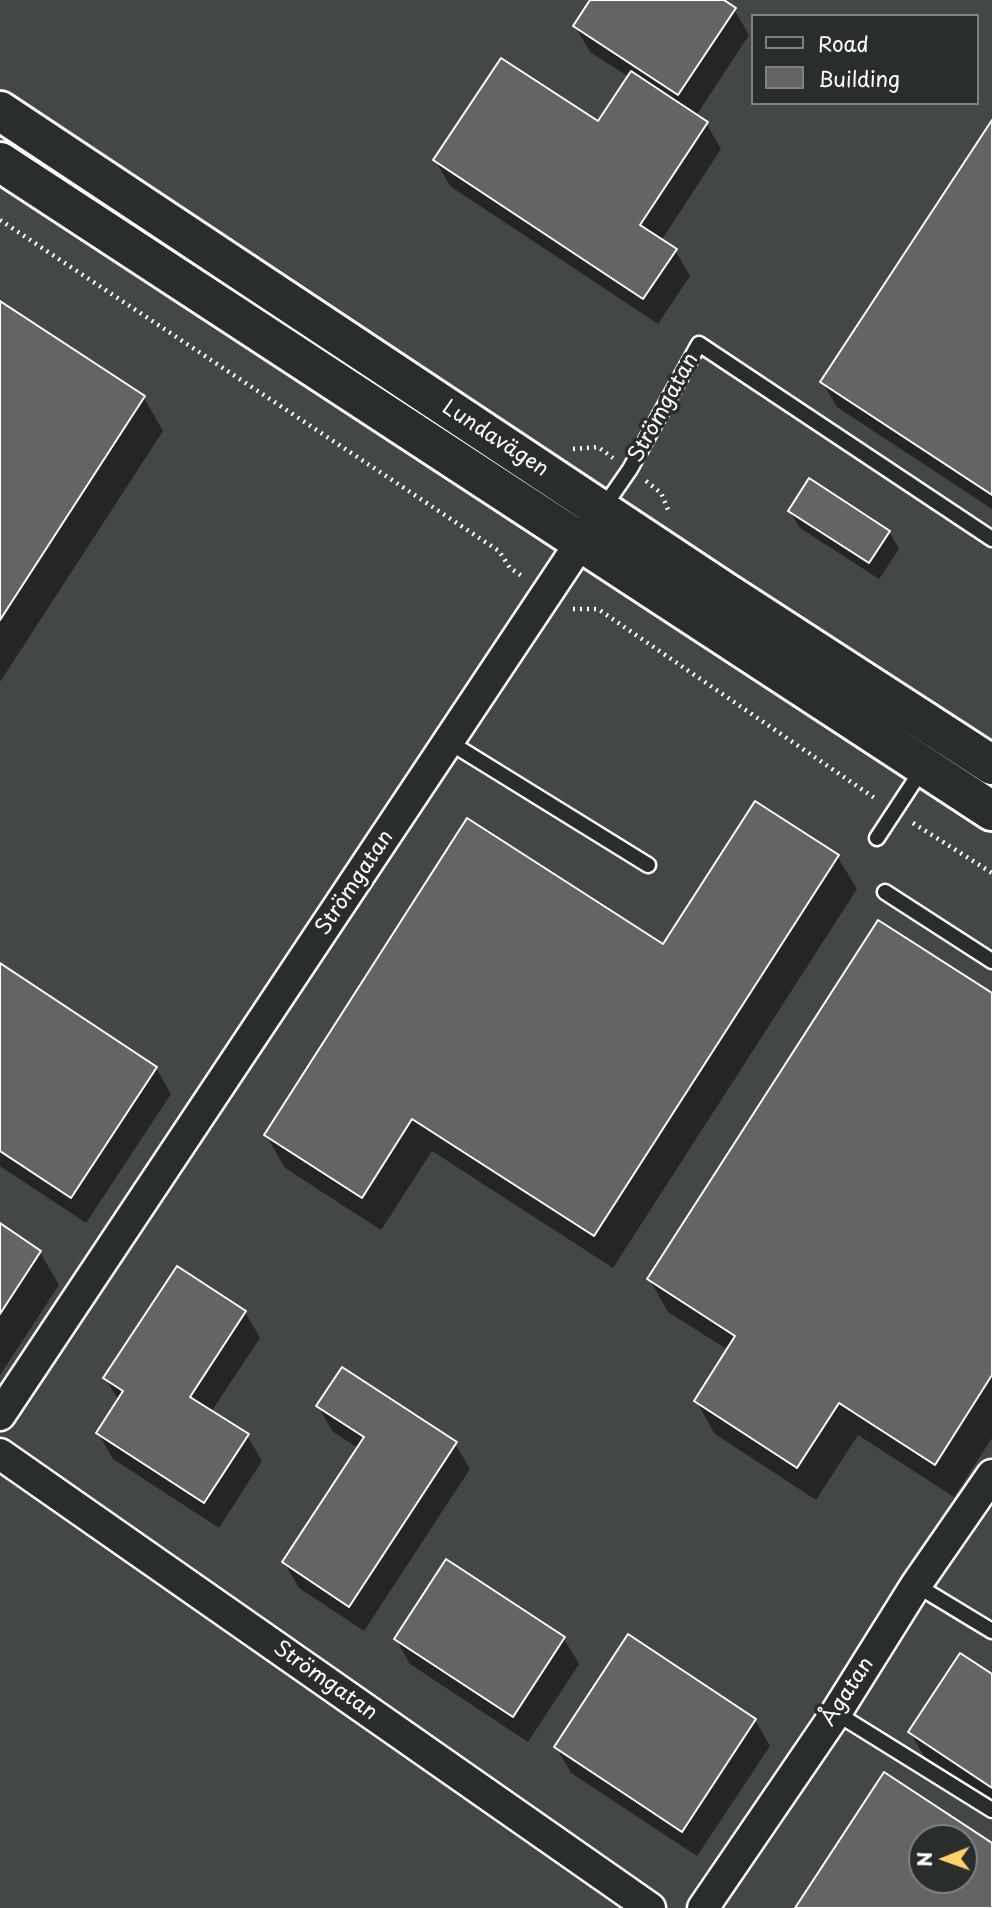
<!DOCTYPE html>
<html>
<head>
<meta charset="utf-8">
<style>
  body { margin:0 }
  #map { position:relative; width:992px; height:1908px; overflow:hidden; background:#373a3b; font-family:"Playpen Sans",sans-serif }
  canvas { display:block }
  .legend { position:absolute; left:751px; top:14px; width:228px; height:91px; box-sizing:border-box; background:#2a2d2e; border:2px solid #7f8182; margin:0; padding:9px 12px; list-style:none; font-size:21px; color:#fff }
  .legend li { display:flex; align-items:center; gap:14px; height:35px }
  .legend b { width:35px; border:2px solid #7f8182 }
  .north { position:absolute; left:908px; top:1824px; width:70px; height:70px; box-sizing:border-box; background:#2a2d2e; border:2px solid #7f8182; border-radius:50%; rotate:269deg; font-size:19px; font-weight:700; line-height:28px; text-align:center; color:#fff }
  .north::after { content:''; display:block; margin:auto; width:24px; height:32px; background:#ffd166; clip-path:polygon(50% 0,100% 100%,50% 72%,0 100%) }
</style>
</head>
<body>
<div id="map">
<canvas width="992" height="1908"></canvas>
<ul class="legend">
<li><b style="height:9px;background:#2a2d2e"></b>Road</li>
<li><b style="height:19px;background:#636465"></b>Building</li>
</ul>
<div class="north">N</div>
</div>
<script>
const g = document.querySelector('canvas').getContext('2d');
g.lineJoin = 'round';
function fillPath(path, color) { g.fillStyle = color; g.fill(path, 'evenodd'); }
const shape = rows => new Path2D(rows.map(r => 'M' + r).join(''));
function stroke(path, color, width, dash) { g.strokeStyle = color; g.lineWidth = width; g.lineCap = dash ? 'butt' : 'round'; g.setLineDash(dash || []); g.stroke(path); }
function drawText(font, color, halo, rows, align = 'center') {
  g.font = font + ' "Playpen Sans",sans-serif'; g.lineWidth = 7; g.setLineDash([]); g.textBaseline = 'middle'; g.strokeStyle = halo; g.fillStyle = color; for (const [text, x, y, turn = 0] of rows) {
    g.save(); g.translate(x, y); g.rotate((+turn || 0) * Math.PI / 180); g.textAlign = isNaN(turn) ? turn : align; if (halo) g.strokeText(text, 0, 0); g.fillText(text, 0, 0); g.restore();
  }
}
fillPath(shape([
  [0,0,992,0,992,1908,0,1908],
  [752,16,976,16,976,103,752,103],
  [922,1838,964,1838,964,1880,922,1880]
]), '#444748');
fillPath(shape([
  [592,0,720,0,734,9,749,35,696,116,706,123,721,149,661,241,675,250,690,276,658,324,450,186,435,160,598,124,629,77,590,52,575,26],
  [992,123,992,509,837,407,822,382],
  [0,304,144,398,163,431,0,682],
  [790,511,889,532,899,549,879,579,800,528],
  [837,856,857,889,613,1268,432,1151,381,1230,285,1168,266,1135,663,946],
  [0,965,156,1068,171,1094,86,1223,0,1166],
  [992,996,992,1438,954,1497,858,1435,816,1500,715,1434,696,1401,728,1350,668,1312,649,1279],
  [0,1225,40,1252,59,1285,0,1375],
  [245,1312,260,1338,211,1412,247,1436,262,1461,219,1528,113,1459,98,1433,119,1401,105,1378],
  [318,1406,455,1444,470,1469,364,1631,299,1588,284,1562,358,1448,333,1432],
  [396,1639,564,1639,579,1664,528,1742,410,1664],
  [992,1676,992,1802,925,1758,910,1732],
  [755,1720,770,1746,697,1856,571,1773,556,1747]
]), '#0007');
const building = shape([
  [590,0,724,0,736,8,678,95,573,26,590,0],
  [501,58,598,121,631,71,708,122,640,225,677,249,643,299,433,160,501,58],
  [992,120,992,495,820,382,992,120],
  [0,301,145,396,0,620,0,301],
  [809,478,890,531,869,563,788,511,809,478],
  [755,801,839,855,594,1236,412,1119,362,1198,264,1135,467,818,663,944,755,801],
  [878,920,992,993,992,1375,935,1465,839,1403,797,1468,694,1401,735,1336,647,1279,878,920],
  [0,963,157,1067,71,1198,0,1151,0,963],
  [0,1223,41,1251,0,1314,0,1223],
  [177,1266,246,1311,190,1397,249,1434,204,1503,96,1433,123,1391,103,1378,177,1266],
  [342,1367,457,1442,349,1607,282,1562,364,1437,316,1406,342,1367],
  [446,1559,565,1637,513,1717,394,1639,446,1559],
  [628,1634,756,1719,682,1832,554,1747,628,1634],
  [960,1653,992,1674,992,1788,908,1732,960,1653],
  [884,1772,992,1843,992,1908,795,1908,884,1772],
  [922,1838,964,1838,964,1880,922,1880,922,1838]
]);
fillPath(building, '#636465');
stroke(building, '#fff', 2);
const service = shape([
  [603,508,630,469,699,344,992,539],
  [449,742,648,865],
  [877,838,923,768],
  [885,892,992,961],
  [916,1585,992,1631],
  [836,1713,992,1810]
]);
const minor = shape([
  [0,1415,593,524],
  [0,1454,650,1908],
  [703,1908,836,1713,916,1585,992,1475]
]);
const secondary = shape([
  [0,111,722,590,992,765],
  [0,162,992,811]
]);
stroke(service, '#fff', 19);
stroke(minor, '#fff', 35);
stroke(secondary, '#fff', 44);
stroke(shape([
  [0,220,499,551,510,568,522,576],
  [573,449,598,447,613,458],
  [646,481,661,493,669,512],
  [573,609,598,609,876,799],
  [913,823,992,873]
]), '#fff', 4.5, [2, 5]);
stroke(service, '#2a2d2e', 14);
stroke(minor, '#2a2d2e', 30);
stroke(secondary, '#2a2d2e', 38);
drawText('21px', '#fff', '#2a2d2e', [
  ["Strömgatan",664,408,-61],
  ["Lundavägen",495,439,33],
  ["Strömgatan",355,883,-56],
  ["Strömgatan",325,1681,35],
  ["Ågatan",848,1692,-57]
]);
</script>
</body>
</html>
